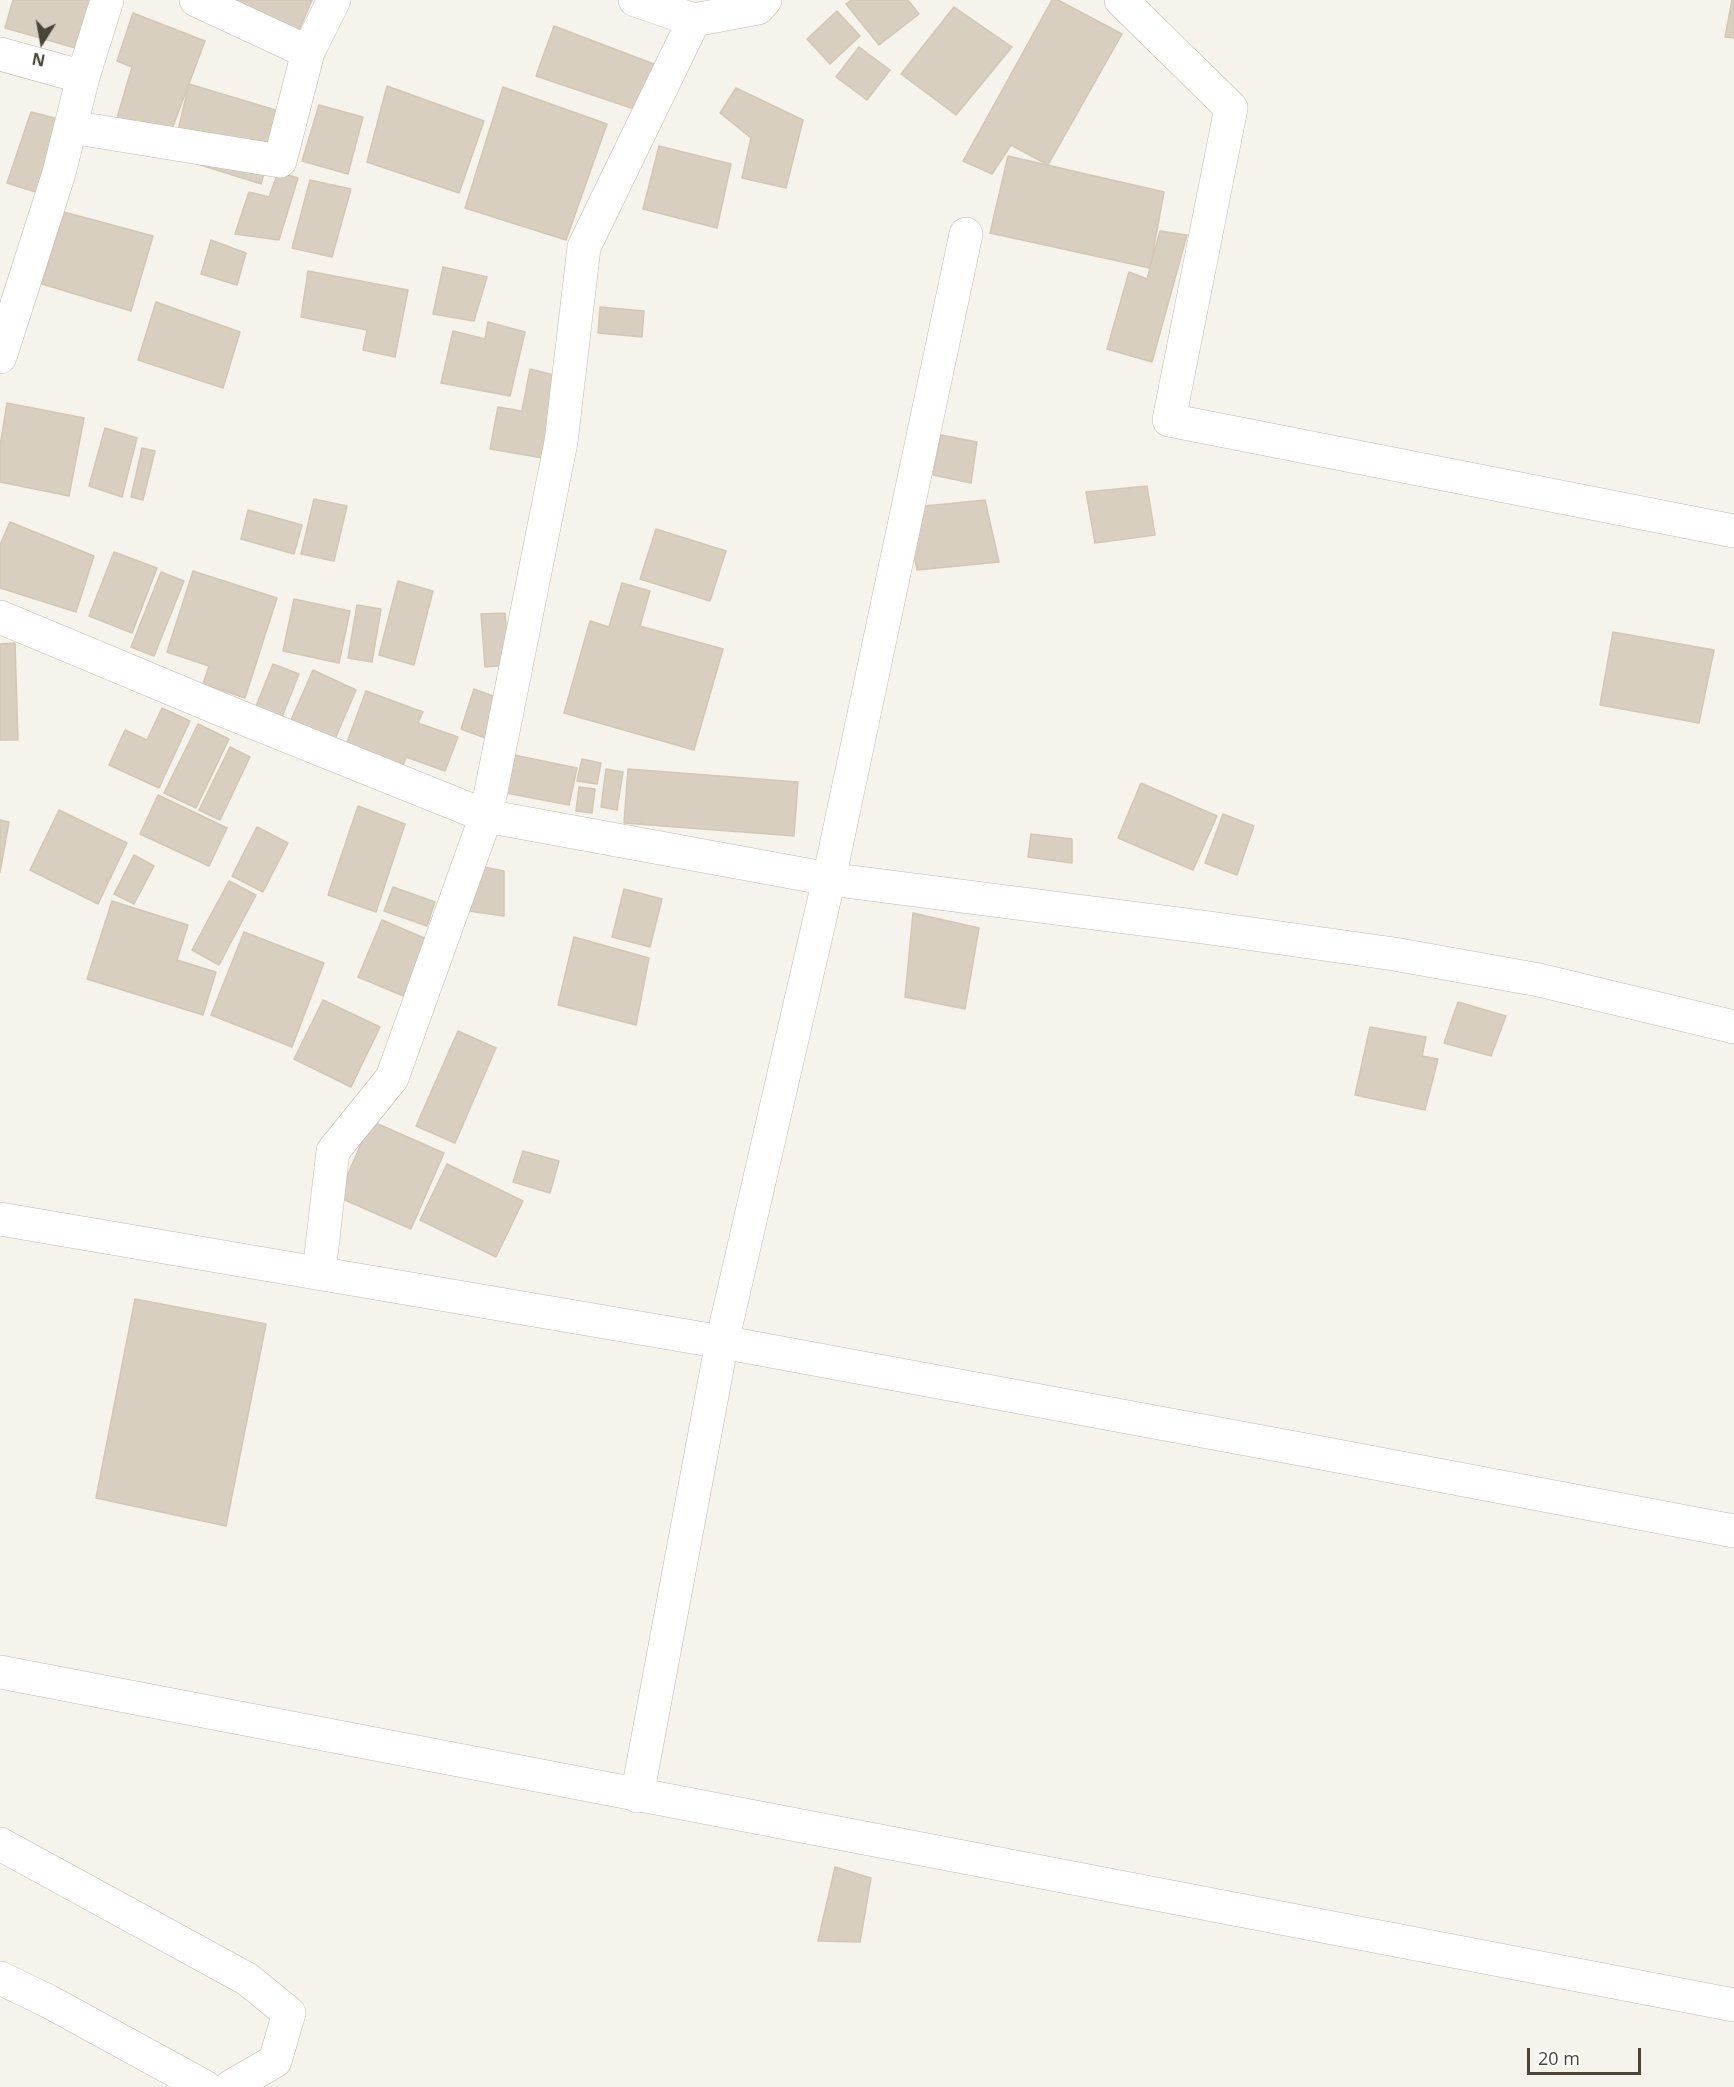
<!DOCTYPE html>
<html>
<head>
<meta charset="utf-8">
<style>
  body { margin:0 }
  #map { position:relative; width:1734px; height:2087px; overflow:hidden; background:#f6f3ec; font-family:"Open Sans",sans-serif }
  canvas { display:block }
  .north { position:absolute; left:12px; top:12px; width:60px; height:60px; -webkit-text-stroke:4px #fff; paint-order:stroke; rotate:191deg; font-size:16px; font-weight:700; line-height:24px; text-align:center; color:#4b4439 }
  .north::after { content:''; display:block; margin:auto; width:21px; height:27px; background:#4b4439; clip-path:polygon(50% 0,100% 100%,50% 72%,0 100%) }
  .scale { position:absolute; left:1527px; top:2048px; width:114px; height:27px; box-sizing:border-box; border:3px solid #4b4439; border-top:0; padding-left:8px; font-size:18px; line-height:21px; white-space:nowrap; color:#4b4439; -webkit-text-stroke:4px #fff; paint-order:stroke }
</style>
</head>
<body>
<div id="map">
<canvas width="1734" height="2087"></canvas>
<div class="north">N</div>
<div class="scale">20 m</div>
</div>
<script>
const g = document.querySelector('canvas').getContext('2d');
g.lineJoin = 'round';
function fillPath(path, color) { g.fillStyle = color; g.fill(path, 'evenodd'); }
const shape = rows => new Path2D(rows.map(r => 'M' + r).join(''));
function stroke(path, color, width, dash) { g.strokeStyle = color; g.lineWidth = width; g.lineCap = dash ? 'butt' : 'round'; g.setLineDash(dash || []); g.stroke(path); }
const building = shape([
  [13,0,94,0,79,49,5,28,13,0],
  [228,0,312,0,297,35,228,0],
  [852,0,908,0,919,14,879,45,846,4,852,0],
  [1052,0,1058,0,1122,34,1048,165,1011,145,992,174,963,161,1052,0],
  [1732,0,1734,0,1734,38,1725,37,1732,0],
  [954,7,1012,47,956,115,901,74,954,7],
  [837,11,860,36,830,64,807,39,837,11],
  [133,13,205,41,163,153,111,138,132,67,117,61,133,13],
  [554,26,659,66,643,112,536,76,554,26],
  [859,47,890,70,867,100,836,77,859,47],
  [189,84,282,112,261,184,172,156,189,84],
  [387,86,484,121,459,193,367,162,387,86],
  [503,87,607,124,566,240,465,208,503,87],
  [736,88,803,120,786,188,742,178,751,138,720,113,736,88],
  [319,105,363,117,348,174,302,161,319,105],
  [31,112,63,120,39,193,7,183,31,112],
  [659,146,731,164,717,228,643,209,659,146],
  [1008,156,1164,192,1150,268,990,233,1008,156],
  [278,172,298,178,279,240,235,234,249,192,269,197,278,172],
  [310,180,351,189,332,257,292,248,310,180],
  [64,212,153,236,131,311,42,284,64,212],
  [1160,231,1187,235,1152,362,1107,349,1129,272,1147,279,1160,231],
  [211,240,246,253,237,285,201,274,211,240],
  [443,267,487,277,474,321,433,314,443,267],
  [308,271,408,290,395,357,363,350,367,330,301,317,308,271],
  [156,302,240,332,223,388,138,360,156,302],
  [600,307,644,311,642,337,598,333,600,307],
  [488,322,525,332,510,396,441,383,453,331,485,339,488,322],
  [530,369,558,376,543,458,490,449,498,407,522,411,530,369],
  [7,403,84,418,69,496,0,482,0,446,7,403],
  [105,428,137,438,122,497,89,486,105,428],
  [941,435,977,442,971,483,933,475,941,435],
  [142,448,155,451,143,500,131,497,142,448],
  [1147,486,1155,535,1095,543,1086,492,1147,486],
  [314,499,347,506,334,561,301,554,314,499],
  [985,500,999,562,917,570,905,508,985,500],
  [248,510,302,525,294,554,241,539,248,510],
  [10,522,94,556,76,612,0,588,0,545,10,522],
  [656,529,726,551,710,601,640,579,656,529],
  [114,552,157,568,132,633,89,616,114,552],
  [193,571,277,598,245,698,203,684,209,666,167,652,193,571],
  [161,572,184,581,154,656,131,647,161,572],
  [398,581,433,591,414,665,379,655,398,581],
  [622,583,650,591,640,626,723,649,694,750,564,713,590,621,609,627,622,583],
  [294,599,350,611,339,663,283,651,294,599],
  [357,605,381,609,372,662,348,658,357,605],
  [505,613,509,665,485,667,481,614,505,613],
  [1613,632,1714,650,1699,723,1600,705,1613,632],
  [15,643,18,740,0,740,0,644,15,643],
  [273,664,299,674,280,722,254,711,273,664],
  [313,670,356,690,335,739,291,720,313,670],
  [474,689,501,699,488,739,461,729,474,689],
  [366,691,423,712,418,723,458,737,445,771,406,757,403,766,346,745,366,691],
  [162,708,190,721,159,788,109,765,125,730,147,740,162,708],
  [198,724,229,739,196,808,164,793,198,724],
  [230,747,250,757,220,820,199,810,230,747],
  [514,755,577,768,569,805,506,793,514,755],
  [582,759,601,763,597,784,577,781,582,759],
  [606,769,623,772,617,810,601,807,606,769],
  [628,769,798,782,794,836,624,823,628,769],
  [1141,783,1217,816,1193,870,1118,838,1141,783],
  [579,787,595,789,592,813,576,811,579,787],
  [158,795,227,828,209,866,140,834,158,795],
  [358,806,405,824,376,912,328,895,358,806],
  [59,810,127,843,98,904,30,870,59,810],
  [1223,814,1254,826,1237,875,1205,863,1223,814],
  [0,820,9,822,0,872,0,820],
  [257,827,288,843,263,892,232,876,257,827],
  [1031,834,1072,839,1072,863,1028,857,1031,834],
  [134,855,154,866,134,904,114,894,134,855],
  [463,863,504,871,504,916,454,909,463,863],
  [229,881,256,895,219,965,192,950,229,881],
  [393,887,435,902,427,926,384,911,393,887],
  [624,889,662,899,650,947,612,937,624,889],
  [112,901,188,925,177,960,216,972,203,1015,87,979,112,901],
  [913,913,979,928,965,1009,905,997,913,913],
  [382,920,429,940,406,997,358,977,382,920],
  [244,932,324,963,292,1047,211,1015,244,932],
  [574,937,649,958,636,1025,558,1005,574,937],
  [323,1000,380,1027,351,1087,294,1059,323,1000],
  [1458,1002,1506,1016,1491,1056,1444,1043,1458,1002],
  [1370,1027,1426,1037,1422,1056,1438,1059,1425,1110,1355,1095,1370,1027],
  [458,1031,496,1048,455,1143,416,1126,458,1031],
  [371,1121,444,1153,411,1229,338,1197,371,1121],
  [523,1151,559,1161,550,1193,513,1182,523,1151],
  [447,1164,523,1201,496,1257,420,1220,447,1164],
  [135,1299,266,1324,226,1526,96,1498,135,1299],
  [835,1867,871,1878,860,1942,818,1941,835,1867]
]);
fillPath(building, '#d8cfc1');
stroke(building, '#d3c7b4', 1.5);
const street = shape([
  [196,0,308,52,334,0],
  [635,0,694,20,758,8,765,0],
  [1121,0,1231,108,1169,420,1734,531],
  [0,54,83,77],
  [71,127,280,161,308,52],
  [0,357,59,173,83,77,107,0],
  [0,617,225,711,486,816,829,879,1210,928,1394,954,1539,980,1734,1027],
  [0,1219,722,1342,1311,1451,1734,1531],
  [319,1273,333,1151,392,1078,486,816,561,442,584,247,694,20],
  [0,1672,1734,2005],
  [637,1796,722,1342,829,879,966,234],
  [0,1844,247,1979,289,2013,275,2061,230,2087],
  [0,1978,48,2001,205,2087]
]);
stroke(street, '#c2bbae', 34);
stroke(street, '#fff', 33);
</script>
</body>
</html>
